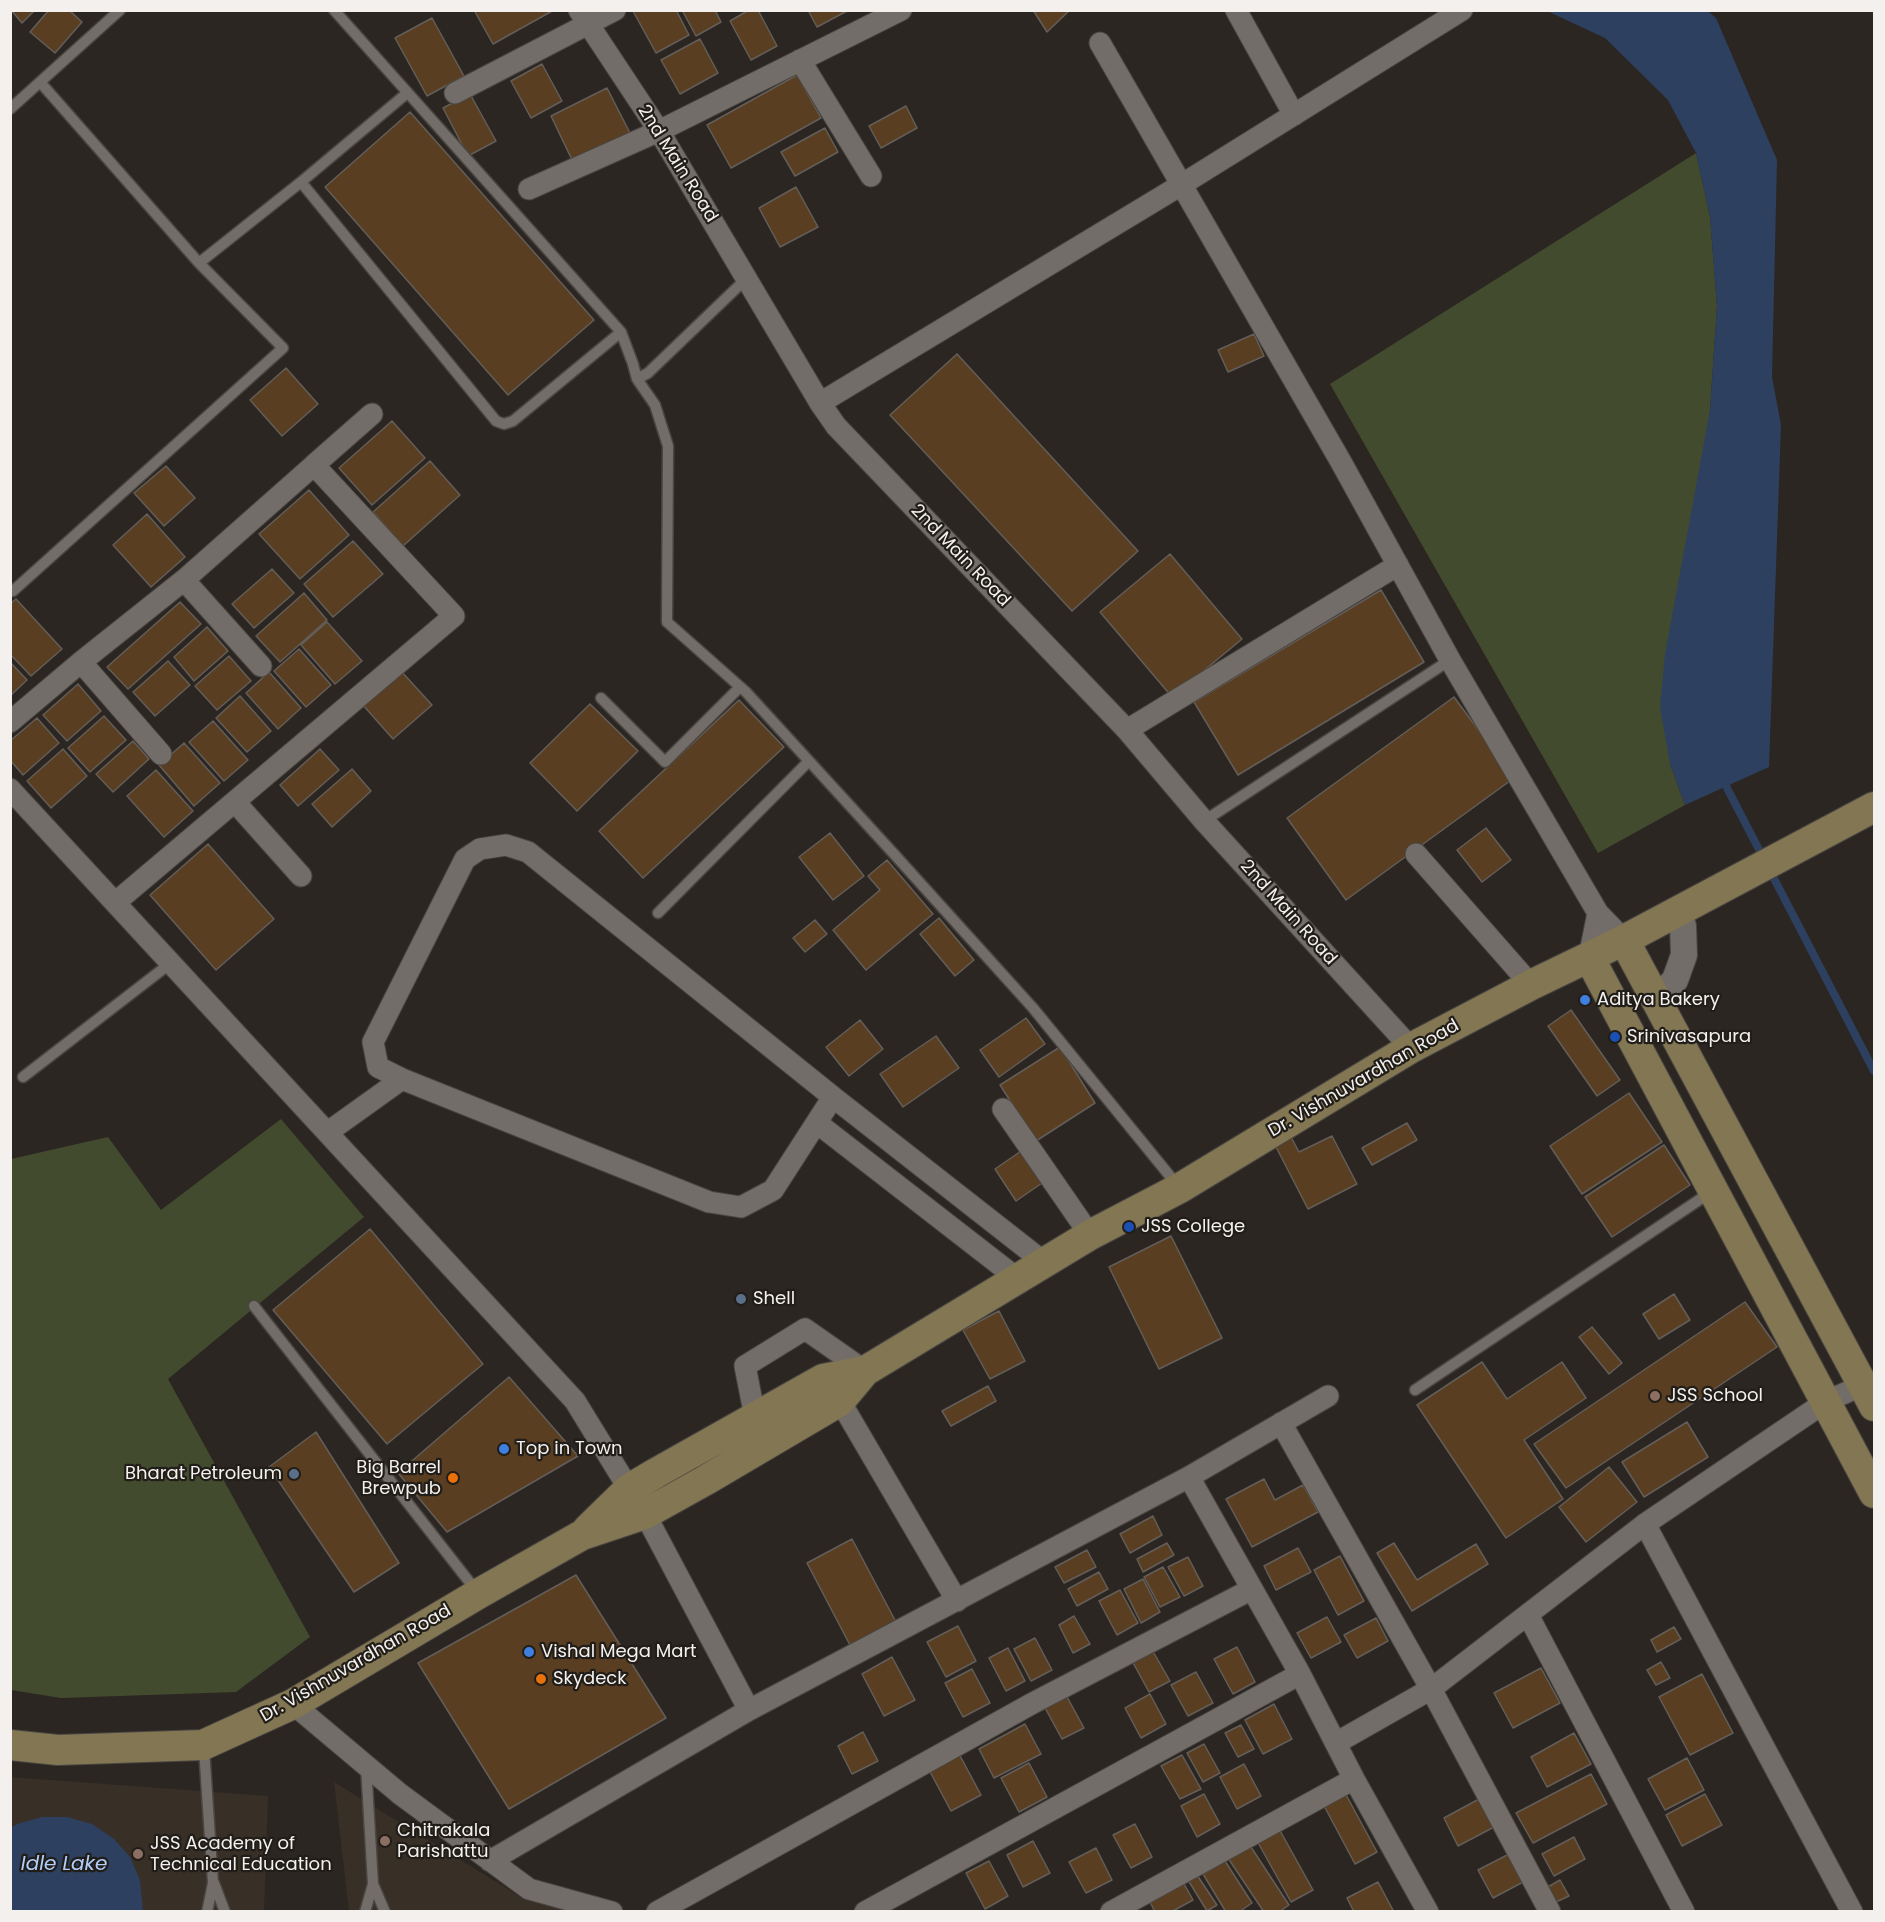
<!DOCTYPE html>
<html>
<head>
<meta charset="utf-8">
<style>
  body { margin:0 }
  #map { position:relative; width:1885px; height:1922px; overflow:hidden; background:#2b2622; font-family:Poppins,sans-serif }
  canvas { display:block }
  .frame { position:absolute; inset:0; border:12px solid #f3f0ed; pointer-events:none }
</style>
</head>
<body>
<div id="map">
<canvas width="1885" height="1922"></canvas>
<div class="frame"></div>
</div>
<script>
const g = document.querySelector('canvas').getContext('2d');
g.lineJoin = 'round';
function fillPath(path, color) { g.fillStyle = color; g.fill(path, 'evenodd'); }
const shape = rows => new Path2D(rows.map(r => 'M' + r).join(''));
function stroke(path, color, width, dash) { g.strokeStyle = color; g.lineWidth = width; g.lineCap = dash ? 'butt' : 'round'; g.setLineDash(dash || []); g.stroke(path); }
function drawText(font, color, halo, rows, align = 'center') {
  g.font = font + ' Poppins,sans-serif'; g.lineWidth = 4.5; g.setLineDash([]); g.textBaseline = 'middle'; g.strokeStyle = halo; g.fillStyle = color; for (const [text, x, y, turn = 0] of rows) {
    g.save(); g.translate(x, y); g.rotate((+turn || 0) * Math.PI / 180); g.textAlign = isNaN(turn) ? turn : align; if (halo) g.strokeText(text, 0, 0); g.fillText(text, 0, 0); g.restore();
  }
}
fillPath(shape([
  [10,1777,268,1796,264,1911,11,1911],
  [334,1782,524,1899,574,1911,349,1911]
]), '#382f26');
fillPath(shape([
  [1696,153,1710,217,1717,306,1710,410,1670,764,1685,805,1598,853,1330,384],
  [281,1119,364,1217,168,1379,310,1637,236,1692,61,1698,11,1690,11,1159,108,1137,161,1210]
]), '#434b2f');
fillPath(shape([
  [1547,11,1708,11,1716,18,1777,160,1772,377,1781,425,1769,767,1685,805,1670,764,1660,707,1665,654,1710,410,1717,306,1710,217,1696,153,1668,100,1605,38],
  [42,1817,67,1817,92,1824,113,1838,130,1857,140,1880,143,1911,11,1911,11,1828,17,1824]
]), '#2d405f');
stroke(shape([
  [1725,778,1727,788,1874,1071]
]), '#2d405f', 8);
const building = shape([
  [11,10,35,10,22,23,11,10],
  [49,10,69,10,82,22,55,53,30,32,49,10],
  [474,10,554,10,493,44,474,10],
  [676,10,689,35,656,53,633,11,676,10],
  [682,10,715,10,721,22,696,36,682,10],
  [749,10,758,10,777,46,751,60,730,21,749,10],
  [808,10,846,10,847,11,817,27,808,10],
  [1033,10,1070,10,1047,32,1033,10],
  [432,18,464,76,427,96,395,38,432,18],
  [700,39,718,73,680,94,661,60,700,39],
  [542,64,562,101,531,118,511,81,542,64],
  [797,75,821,118,731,168,707,125,797,75],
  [607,88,630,133,573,162,551,116,607,88],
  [470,94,496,141,468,156,443,108,470,94],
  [906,106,917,128,881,148,869,126,906,106],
  [410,112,594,320,508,395,325,187,410,112],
  [825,128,838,152,795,176,781,152,825,128],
  [796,187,818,227,780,247,759,208,796,187],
  [1254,334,1264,356,1228,372,1218,350,1254,334],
  [957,354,1138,551,1072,611,890,415,957,354],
  [286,368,318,404,282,436,250,400,286,368],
  [392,421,425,458,372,505,339,468,392,421],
  [430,461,460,495,403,546,373,512,430,461],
  [166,466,195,498,164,526,134,493,166,466],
  [309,490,349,535,300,579,259,534,309,490],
  [147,514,185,557,151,587,113,545,147,514],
  [353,541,383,574,333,617,304,584,353,541],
  [1170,554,1242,639,1172,697,1100,612,1170,554],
  [272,569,294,593,254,628,232,604,272,569],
  [1381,590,1424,662,1238,775,1194,702,1381,590],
  [304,593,327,620,280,662,256,636,304,593],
  [16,599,62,649,31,676,10,654,10,604,16,599],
  [180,602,201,624,128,689,107,667,180,602],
  [327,622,362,661,335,684,301,645,327,622],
  [207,627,228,651,194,681,174,657,207,627],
  [299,649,331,685,306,707,274,671,299,649],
  [229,656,251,681,217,710,195,686,229,656],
  [168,661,190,685,155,716,133,692,168,661],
  [10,662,27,680,10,696,10,662],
  [401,671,432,705,393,739,362,704,401,671],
  [269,672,301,708,278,729,246,693,269,672],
  [78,684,101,711,67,741,43,715,78,684],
  [240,696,271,731,247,752,216,718,240,696],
  [1454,697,1514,778,1346,900,1287,818,1454,697],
  [739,700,784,747,643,878,599,831,739,700],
  [590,704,638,751,577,811,530,763,590,704],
  [104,716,126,740,90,772,68,748,104,716],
  [37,718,59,743,23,775,10,760,10,741,37,718],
  [213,721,248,760,224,781,189,742,213,721],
  [133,741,149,759,113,792,96,774,133,741],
  [184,743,220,783,194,806,159,765,184,743],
  [63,749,87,776,51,808,27,781,63,749],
  [320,749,339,770,298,806,280,785,320,749],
  [352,769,371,791,332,827,312,804,352,769],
  [156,770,193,811,164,837,127,796,156,770],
  [1486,828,1511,860,1482,882,1457,850,1486,828],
  [830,833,864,876,833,900,799,857,830,833],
  [208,844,274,919,216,970,150,895,208,844],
  [887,860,933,914,866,970,833,930,880,890,868,876,887,860],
  [939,918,974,960,955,976,920,934,939,918],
  [815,920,827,934,805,952,793,938,815,920],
  [1571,1010,1620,1080,1597,1096,1548,1026,1571,1010],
  [1026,1018,1045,1044,999,1077,980,1050,1026,1018],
  [860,1020,883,1049,849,1076,826,1047,860,1020],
  [936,1036,959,1068,903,1107,880,1074,936,1036],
  [1060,1047,1095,1103,1036,1141,1000,1085,1060,1047],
  [1629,1093,1662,1142,1582,1194,1550,1146,1629,1093],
  [1407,1123,1417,1140,1372,1165,1362,1148,1407,1123],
  [1290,1135,1299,1152,1332,1136,1357,1184,1308,1209,1274,1143,1290,1135],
  [1664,1145,1690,1185,1612,1237,1585,1197,1664,1145],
  [1024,1149,1045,1181,1016,1201,995,1169,1024,1149],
  [370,1229,483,1364,387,1444,273,1310,370,1229],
  [1171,1236,1222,1338,1159,1369,1109,1267,1171,1236],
  [1674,1294,1690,1320,1659,1339,1643,1314,1674,1294],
  [1745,1302,1777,1347,1566,1488,1534,1444,1745,1302],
  [999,1311,1025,1361,990,1379,963,1330,999,1311],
  [1592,1327,1622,1363,1609,1374,1579,1337,1592,1327],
  [1482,1362,1507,1399,1562,1362,1586,1398,1524,1440,1563,1499,1506,1538,1417,1405,1482,1362],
  [509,1377,578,1456,447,1532,398,1473,509,1377],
  [988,1386,996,1401,951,1426,942,1411,988,1386],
  [1687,1422,1708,1457,1644,1497,1622,1462,1687,1422],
  [316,1432,399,1563,354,1592,269,1467,316,1432],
  [1609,1467,1637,1502,1586,1542,1559,1507,1609,1467],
  [1264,1479,1275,1500,1303,1485,1318,1512,1252,1547,1226,1499,1264,1479],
  [1153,1516,1162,1535,1130,1553,1120,1534,1153,1516],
  [852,1539,896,1622,851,1647,807,1563,852,1539],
  [1167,1543,1174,1555,1143,1572,1137,1559,1167,1543],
  [1394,1543,1417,1580,1476,1544,1488,1564,1412,1611,1377,1553,1394,1543],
  [1298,1548,1311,1572,1276,1590,1264,1566,1298,1548],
  [1087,1550,1096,1567,1064,1583,1055,1567,1087,1550],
  [1340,1556,1364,1601,1338,1615,1314,1570,1340,1556],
  [1188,1557,1203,1586,1184,1596,1168,1567,1188,1557],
  [1163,1567,1180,1597,1160,1607,1144,1577,1163,1567],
  [1099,1572,1108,1589,1077,1606,1068,1589,1099,1572],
  [576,1575,666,1718,509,1809,418,1663,576,1575],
  [1143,1579,1160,1612,1141,1623,1124,1589,1143,1579],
  [1120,1590,1138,1623,1117,1635,1099,1601,1120,1590],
  [1074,1616,1090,1644,1073,1653,1059,1625,1074,1616],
  [1327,1617,1341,1642,1311,1658,1297,1633,1327,1617],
  [1376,1618,1388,1641,1357,1658,1344,1635,1376,1618],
  [958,1626,976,1661,946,1677,927,1642,958,1626],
  [1674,1627,1681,1639,1657,1652,1651,1640,1674,1627],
  [1035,1638,1052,1670,1031,1681,1014,1649,1035,1638],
  [1237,1647,1255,1682,1233,1694,1214,1659,1237,1647],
  [1008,1648,1025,1681,1006,1691,989,1658,1008,1648],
  [1151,1648,1170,1681,1149,1692,1131,1659,1151,1648],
  [892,1657,915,1700,884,1716,862,1674,892,1657],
  [1661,1662,1670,1678,1656,1685,1647,1670,1661,1662],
  [1541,1668,1560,1703,1513,1728,1494,1693,1541,1668],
  [972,1669,990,1703,963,1717,945,1683,972,1669],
  [1196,1672,1213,1703,1188,1716,1171,1685,1196,1672],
  [1702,1674,1733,1733,1690,1755,1659,1697,1702,1674],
  [1150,1694,1166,1724,1141,1738,1125,1708,1150,1694],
  [1066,1695,1084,1728,1062,1739,1044,1706,1066,1695],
  [1274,1704,1292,1739,1263,1754,1245,1720,1274,1704],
  [1025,1724,1041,1754,994,1778,979,1749,1025,1724],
  [1241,1725,1254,1749,1238,1757,1225,1733,1241,1725],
  [863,1732,878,1761,852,1774,838,1746,863,1732],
  [1574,1733,1591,1764,1547,1787,1531,1757,1574,1733],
  [1204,1744,1220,1773,1203,1782,1187,1753,1204,1744],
  [958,1752,981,1795,951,1811,928,1768,958,1752],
  [1182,1755,1201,1789,1180,1799,1161,1766,1182,1755],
  [1687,1758,1704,1790,1665,1810,1648,1779,1687,1758],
  [1029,1763,1047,1797,1019,1812,1001,1778,1029,1763],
  [1244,1764,1261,1796,1237,1809,1220,1777,1244,1764],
  [1591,1774,1607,1804,1533,1843,1516,1813,1591,1774],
  [1344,1791,1377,1852,1355,1864,1322,1802,1344,1791],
  [1204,1794,1220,1824,1197,1837,1181,1806,1204,1794],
  [1705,1794,1722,1825,1682,1846,1666,1815,1705,1794],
  [1479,1799,1494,1827,1458,1846,1444,1818,1479,1799],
  [1135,1824,1152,1857,1131,1868,1113,1835,1135,1824],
  [1278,1827,1313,1890,1291,1902,1256,1839,1278,1827],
  [1574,1837,1585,1859,1554,1876,1542,1854,1574,1837],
  [1033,1841,1050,1873,1023,1887,1007,1855,1033,1841],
  [1249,1844,1289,1905,1279,1912,1264,1912,1228,1858,1249,1844],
  [1096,1848,1112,1880,1086,1893,1069,1862,1096,1848],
  [1511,1853,1525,1881,1493,1898,1478,1870,1511,1853],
  [989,1861,1008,1896,985,1909,966,1873,989,1861],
  [1225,1861,1252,1903,1239,1912,1226,1912,1203,1874,1225,1861],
  [1197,1875,1217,1905,1207,1911,1188,1880,1197,1875],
  [1560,1880,1569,1896,1554,1903,1546,1888,1560,1880],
  [1183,1882,1193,1900,1171,1912,1155,1912,1149,1900,1183,1882],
  [1378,1882,1394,1912,1354,1912,1347,1898,1378,1882]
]);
fillPath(building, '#5a3e21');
stroke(building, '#635e59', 1.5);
const service = shape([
  [334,10,621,332,633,364,637,379,648,373,747,278],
  [40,82,199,263],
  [10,109,120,10],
  [301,182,496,421,504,424,513,421,621,332],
  [637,379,655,405,668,446,667,622,746,692,894,854,1033,1008,1178,1186],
  [10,591,13,591,283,348,199,263,301,182,406,94],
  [601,698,665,762,740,687],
  [1204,821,1450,660],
  [658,913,809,761],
  [23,1077,172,962],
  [254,1306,478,1593],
  [1415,1390,1711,1192],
  [204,1748,213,1883,207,1912],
  [214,1883,225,1912],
  [373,1884,385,1912],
  [365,1912,373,1884,366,1766]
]);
const minor = shape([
  [579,10,659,131,820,403,836,426,1127,730,1204,821,1411,1048],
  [1236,10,1294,115],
  [1100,43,1341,462,1450,660,1598,913,1624,940],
  [800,60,871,176],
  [455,93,615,10],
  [529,189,659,131,901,10],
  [820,403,1181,185,1462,10],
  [314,465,372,414],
  [184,580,261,666],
  [81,662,161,754],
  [10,722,81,662,184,580,314,465,454,616,116,902],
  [1127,730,1398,565],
  [10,789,575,1401,629,1489],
  [235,802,301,876],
  [1416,854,1531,985],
  [1589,957,1598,913],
  [833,1097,1045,1263],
  [1003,1109,1090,1235],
  [817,1123,1018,1279],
  [328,1132,402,1079,378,1067,373,1042,465,859,480,849,506,845,528,852,833,1097,773,1190,741,1207,709,1202,402,1079],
  [832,1390,840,1401,957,1601],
  [755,1417,745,1366,805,1329,865,1371],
  [1281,1423,1431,1689,1550,1912],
  [1189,1477,1300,1674,1354,1779,1428,1912],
  [645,1514,749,1710],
  [1645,1524,1852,1912],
  [1528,1615,1684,1912],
  [293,1704,400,1794,529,1889,612,1912],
  [1336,1743,1431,1689,1645,1524,1827,1401,1863,1385],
  [490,1861,749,1710,1189,1477,1328,1396],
  [657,1912,1033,1703,1252,1589],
  [865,1912,1300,1674],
  [1111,1912,1354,1779]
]);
const tertiary = shape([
  [1656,1000,1675,980,1684,955,1683,926,1678,911]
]);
const secondary = shape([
  [1624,940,1874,1406],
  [1589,957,1874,1493],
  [588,1529,629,1489,656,1473,823,1379,865,1371],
  [10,1745,58,1750,203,1745,293,1704,478,1594,582,1535,645,1514,706,1480,840,1401,865,1371,1090,1235,1180,1188,1411,1048,1531,985,1624,940,1874,807]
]);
stroke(service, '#494541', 13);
stroke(minor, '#494541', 23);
stroke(tertiary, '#494541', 28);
stroke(secondary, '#494541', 32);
stroke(service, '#726d68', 10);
stroke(minor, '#726d68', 21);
stroke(tertiary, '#726d68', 26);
stroke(secondary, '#827653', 30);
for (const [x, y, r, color] of [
  [1585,1000,6,"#3f7fe0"],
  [1615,1037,6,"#1a4fb4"],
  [1129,1227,6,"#1a4fb4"],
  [741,1299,6,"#5c6f8a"],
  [1655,1396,6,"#8d6e63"],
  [504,1449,6,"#3f7fe0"],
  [294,1474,6,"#5c6f8a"],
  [453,1478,6,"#e8710a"],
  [529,1652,6,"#3f7fe0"],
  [541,1679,6,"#e8710a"],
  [385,1841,6,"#8d6e63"],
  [138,1854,6,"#8d6e63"]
]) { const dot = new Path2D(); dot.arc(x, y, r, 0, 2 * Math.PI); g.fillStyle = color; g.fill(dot); stroke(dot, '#211d19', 2); }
drawText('18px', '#f3f0ed', '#211d19', [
  ["2nd Main Road",677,164,58],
  ["2nd Main Road",960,556,46],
  ["2nd Main Road",1288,913,48],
  ["Dr. Vishnuvardhan Road",1364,1079,-30],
  ["Dr. Vishnuvardhan Road",356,1664,-30]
]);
drawText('18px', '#f3f0ed', '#211d19', [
  ["Aditya Bakery",1597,1000],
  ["Srinivasapura",1627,1037],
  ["JSS College",1141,1227],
  ["Shell",753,1299],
  ["JSS School",1667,1396],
  ["Top in Town",516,1449],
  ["Big Barrel",441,1468,"right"],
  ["Brewpub",441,1489,"right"],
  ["Bharat Petroleum",282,1474,"right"],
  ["Vishal Mega Mart",541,1652],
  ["Skydeck",553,1679],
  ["Chitrakala",397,1831],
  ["Parishattu",397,1852],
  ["JSS Academy of",150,1844],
  ["Technical Education",150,1865]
], 'left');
drawText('italic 20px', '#b1cefb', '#211d19', [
  ["Idle Lake",64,1865]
]);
</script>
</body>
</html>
